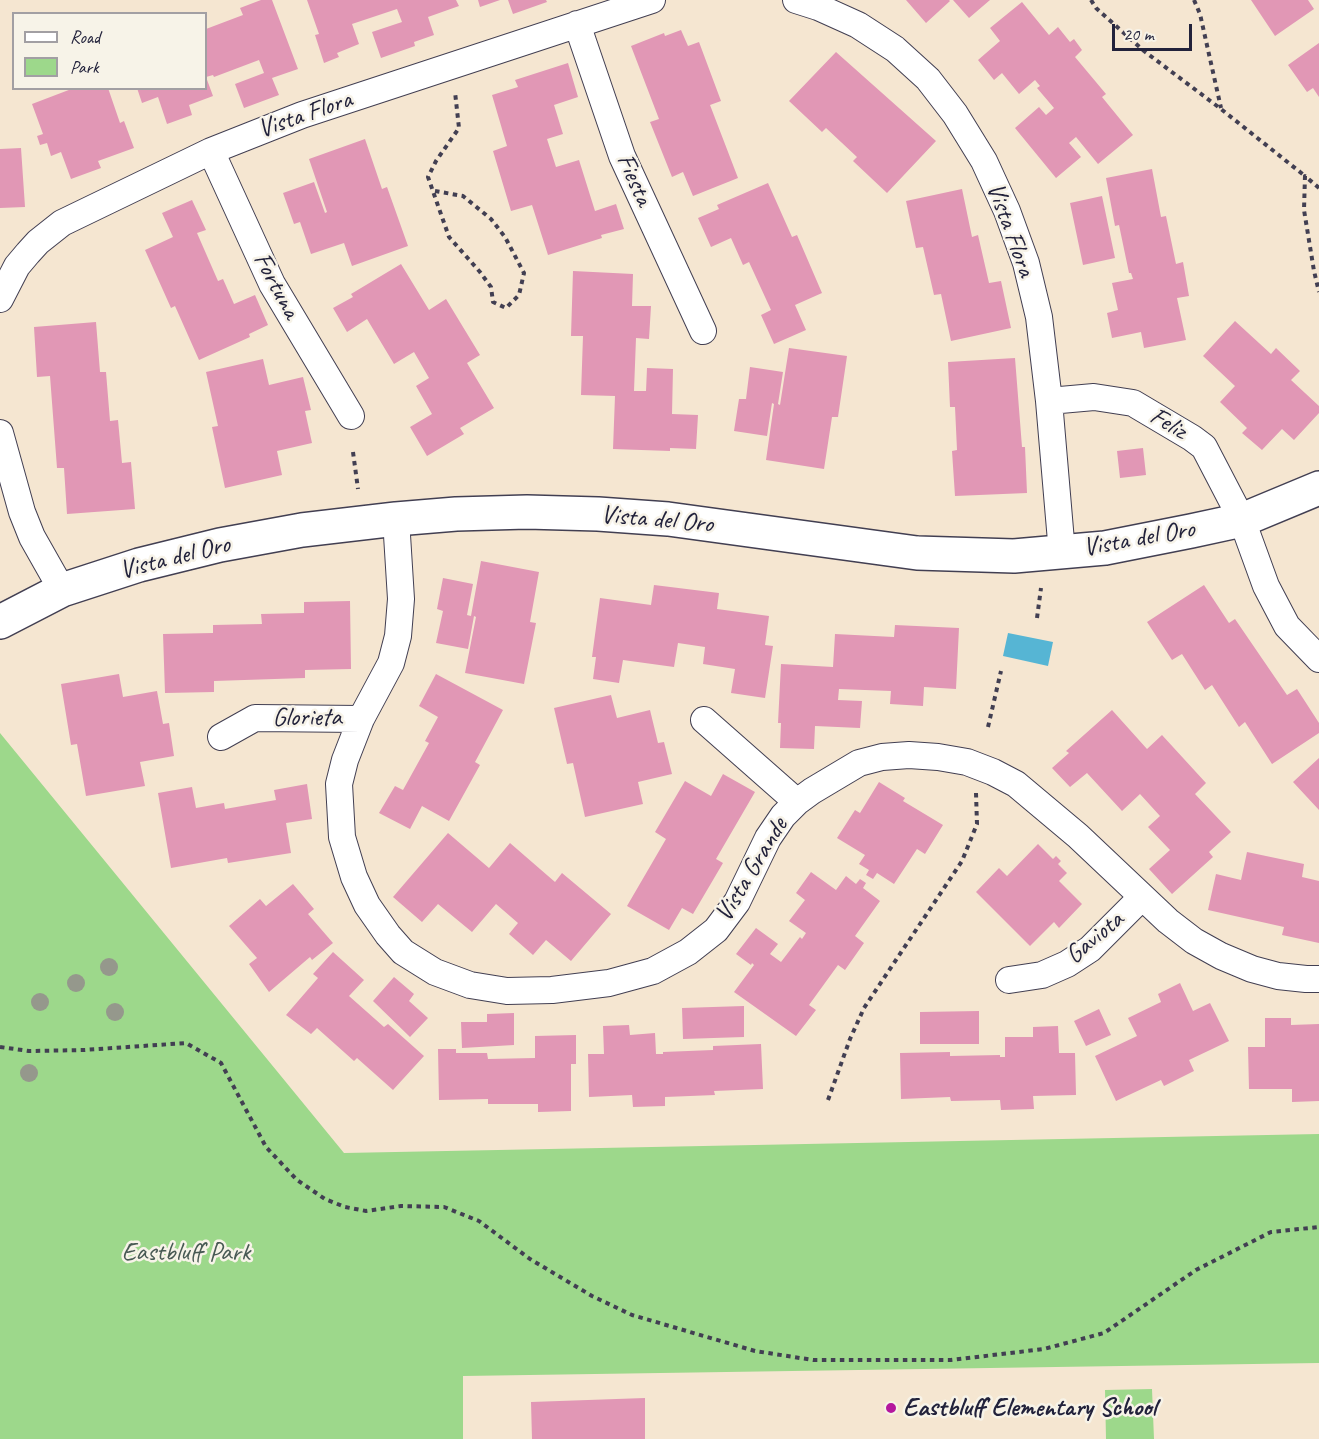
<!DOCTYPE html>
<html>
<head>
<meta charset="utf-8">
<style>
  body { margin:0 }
  #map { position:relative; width:1319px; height:1439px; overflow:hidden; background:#f5e6d1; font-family:Caveat,sans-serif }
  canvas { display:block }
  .legend { position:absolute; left:12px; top:12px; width:195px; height:78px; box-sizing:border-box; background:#f7f3e8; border:2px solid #a29fa3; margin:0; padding:8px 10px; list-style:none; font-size:18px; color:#22223b }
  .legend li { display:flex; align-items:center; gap:12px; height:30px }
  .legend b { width:30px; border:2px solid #a29fa3 }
  .scale { position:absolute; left:1112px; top:24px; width:80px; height:27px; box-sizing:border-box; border:3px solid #22223b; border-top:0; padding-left:8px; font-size:18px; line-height:21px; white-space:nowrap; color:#22223b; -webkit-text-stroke:4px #f7f3e8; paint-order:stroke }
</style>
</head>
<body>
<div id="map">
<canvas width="1319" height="1439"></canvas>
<ul class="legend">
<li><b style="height:8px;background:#fff"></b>Road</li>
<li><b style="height:16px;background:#9dd88b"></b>Park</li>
</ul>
<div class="scale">20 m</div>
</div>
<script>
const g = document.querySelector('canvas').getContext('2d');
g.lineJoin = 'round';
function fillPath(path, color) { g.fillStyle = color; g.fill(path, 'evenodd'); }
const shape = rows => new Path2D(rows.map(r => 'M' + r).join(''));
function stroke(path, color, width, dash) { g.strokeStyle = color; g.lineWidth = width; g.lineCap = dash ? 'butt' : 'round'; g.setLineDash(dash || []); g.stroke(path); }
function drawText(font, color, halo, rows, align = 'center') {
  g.font = font + ' Caveat,sans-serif'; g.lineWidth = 5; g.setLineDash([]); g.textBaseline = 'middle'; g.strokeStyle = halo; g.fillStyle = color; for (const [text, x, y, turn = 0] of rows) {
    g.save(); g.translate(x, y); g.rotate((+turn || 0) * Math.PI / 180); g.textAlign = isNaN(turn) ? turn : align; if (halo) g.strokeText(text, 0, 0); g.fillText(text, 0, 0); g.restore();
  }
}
fillPath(shape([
  [0,733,344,1153,1319,1134,1319,1363,463,1376,463,1439,0,1439],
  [1152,1389,1154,1439,1106,1439,1105,1390]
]), '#9dd88b');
fillPath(shape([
  [1008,633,1053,642,1048,666,1003,656]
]), '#56b5d4');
fillPath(shape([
  [261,0,272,0,298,69,272,78,279,95,244,108,235,84,264,73,259,60,214,77,213,75,206,77,213,96,189,105,192,115,167,124,158,97,142,103,137,88,206,88,206,29,243,15,240,8],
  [307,0,456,0,459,6,428,17,434,35,414,42,415,46,381,58,372,32,402,22,397,9,352,24,359,44,337,53,339,57,324,63,315,35,319,34],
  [478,0,500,0,480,7],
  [508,0,546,0,547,2,513,14],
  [906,0,949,0,950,1,926,23],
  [953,0,990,0,969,18],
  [1251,0,1308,0,1314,9,1275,36],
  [1022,2,1049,35,1058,27,1070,42,1074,39,1082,50,1075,57,1106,94,1102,97,1133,135,1098,164,1076,137,1069,143,1081,157,1056,178,1015,128,1039,107,1046,115,1054,108,1037,88,1040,86,1035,80,1019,94,1002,73,994,80,978,60,1000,41,990,28],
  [681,30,688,46,699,42,721,101,710,105,738,178,693,196,683,172,672,177,650,122,659,119,631,46,664,33,665,36],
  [1319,43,1319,97,1313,88,1307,92,1288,65],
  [836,52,936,141,887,193,853,161,857,157,826,128,822,132,789,101],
  [568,63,578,97,554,105,563,134,547,139,556,167,579,160,595,211,616,204,624,229,601,235,602,238,548,255,532,205,511,211,493,151,507,146,492,95,518,87,515,80],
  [74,88,108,88,120,123,124,121,134,148,98,161,101,168,71,179,61,152,51,156,47,143,40,145,37,136,43,134,32,104],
  [365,139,382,189,387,187,408,246,352,266,344,243,311,254,300,222,294,224,283,193,314,182,325,213,327,212,309,159],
  [21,148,25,207,0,208,0,149],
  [1152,169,1161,217,1166,216,1176,264,1183,262,1189,296,1177,298,1186,340,1144,348,1141,332,1112,338,1107,313,1118,310,1112,283,1133,279,1131,273,1129,273,1119,225,1115,226,1106,178],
  [768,183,792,237,797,235,822,293,795,305,806,330,774,344,761,315,771,310,749,262,743,265,731,238,711,247,698,218,719,209,717,205],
  [962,189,972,237,978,235,989,283,1001,281,1011,328,951,341,941,294,934,295,923,247,916,248,906,201],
  [1102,196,1115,258,1083,265,1070,203],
  [192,200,206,230,197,233,218,281,223,279,234,304,255,295,268,325,249,334,250,337,199,360,175,306,171,308,145,250,173,237,162,213],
  [401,264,429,310,446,299,480,355,467,363,494,408,460,428,464,434,427,456,410,427,432,414,416,386,429,378,414,352,394,364,367,319,347,332,333,308,353,297,351,294],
  [573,271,633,274,632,306,651,306,649,339,636,338,634,391,646,391,647,368,673,369,672,414,698,415,696,449,670,448,670,451,613,449,615,396,581,395,583,336,571,336],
  [1235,321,1271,354,1276,348,1300,371,1291,380,1319,406,1319,413,1294,440,1282,429,1262,450,1242,433,1247,428,1220,402,1235,386,1203,356],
  [96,322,100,372,106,372,110,421,118,420,122,463,131,462,135,509,67,514,64,468,57,468,50,376,37,377,34,327],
  [789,348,847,356,838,417,832,417,824,469,766,460,774,404,772,403,767,436,734,431,739,399,746,399,750,367,783,372,778,404,780,405],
  [1015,358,1022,447,1025,447,1027,493,955,496,952,451,957,450,955,407,950,407,948,362],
  [263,359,269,385,303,377,311,410,305,411,312,443,277,451,282,475,225,488,212,427,218,426,206,372],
  [1143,448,1146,475,1120,478,1117,451],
  [481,561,539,572,530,622,536,623,524,684,465,673,476,617,474,616,468,649,436,643,443,611,437,609,443,578,473,584,467,615,471,616],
  [654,585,719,593,717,609,769,616,765,645,773,646,765,698,731,693,735,669,703,664,705,647,678,643,674,667,623,660,619,683,593,679,596,657,592,657,600,598,651,605],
  [1204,585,1229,623,1235,619,1287,695,1297,689,1319,723,1319,733,1272,764,1245,722,1239,727,1212,685,1205,690,1182,654,1172,660,1147,622],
  [350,601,351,669,305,670,305,678,214,681,214,692,165,693,163,634,213,633,213,625,262,624,261,614,304,613,304,602],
  [895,625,959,628,956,689,924,687,923,706,890,704,891,691,839,689,838,700,862,701,860,728,815,726,814,749,780,748,781,723,778,723,781,664,833,667,835,634,894,637],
  [119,674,123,697,157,691,163,724,169,723,174,756,140,762,145,786,86,796,77,744,71,745,61,684],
  [436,674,503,710,475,762,480,765,449,821,422,806,410,829,379,813,395,786,403,790,429,743,425,741,438,717,419,706],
  [611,695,617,718,650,710,658,743,664,742,672,774,638,782,643,804,585,817,573,763,567,764,554,708],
  [1112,710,1147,749,1162,735,1206,783,1195,794,1231,832,1209,852,1213,857,1172,894,1149,869,1170,850,1148,827,1160,816,1140,794,1122,811,1087,773,1070,787,1052,768,1069,753,1066,751],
  [1319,758,1319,810,1293,782],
  [723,774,755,792,716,859,723,863,693,914,682,908,669,930,627,906,666,839,655,832,685,781,711,796],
  [879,782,905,798,903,801,943,825,925,854,917,849,894,884,877,873,873,879,866,875,869,870,859,864,865,855,837,838,855,810,860,813],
  [307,784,312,819,286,823,291,853,228,863,227,858,171,868,158,793,192,787,196,808,224,803,225,809,276,800,274,790],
  [448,833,489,868,510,843,555,882,562,873,611,914,571,961,546,940,533,955,509,934,518,923,496,904,472,932,438,904,422,922,393,897],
  [1038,844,1053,859,1056,856,1061,861,1058,864,1067,873,1059,881,1082,904,1059,928,1054,922,1030,946,976,892,999,868,1007,876],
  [1247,852,1304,864,1302,877,1319,881,1319,943,1282,935,1284,927,1208,910,1216,874,1241,880],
  [811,872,836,890,846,876,856,884,860,879,866,883,863,888,880,901,855,936,864,943,845,970,838,965,809,1005,816,1010,796,1036,734,992,754,965,752,963,751,965,736,954,756,928,778,944,770,954,781,962,800,937,802,939,806,933,789,921,805,900,796,893],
  [293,884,314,909,308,914,333,943,312,960,310,957,269,992,249,964,257,958,229,926,260,899,266,906],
  [333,952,364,980,349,996,384,1027,388,1024,424,1056,393,1090,357,1058,354,1061,317,1028,311,1034,286,1015,318,978,313,974],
  [394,977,414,994,409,1001,428,1018,410,1037,373,1001],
  [1180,983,1193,1011,1210,1003,1229,1041,1189,1060,1194,1071,1164,1086,1161,1080,1116,1101,1095,1056,1137,1036,1128,1018,1161,1002,1158,994],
  [744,1006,744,1037,683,1039,682,1008],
  [1099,1009,1111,1035,1086,1046,1074,1021],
  [979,1011,979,1044,920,1044,920,1012],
  [514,1013,514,1045,462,1048,461,1022,487,1022,487,1014],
  [1265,1018,1291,1018,1291,1025,1319,1024,1319,1101,1292,1102,1292,1089,1249,1089,1248,1047,1265,1047],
  [629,1025,630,1035,655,1033,656,1054,663,1054,663,1052,713,1050,713,1046,761,1044,763,1089,714,1091,715,1095,665,1097,665,1106,633,1107,632,1095,589,1097,588,1054,604,1054,603,1026],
  [1058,1026,1059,1053,1075,1053,1076,1095,1033,1096,1034,1109,1001,1110,1000,1100,951,1101,950,1097,901,1099,900,1053,950,1052,950,1056,1000,1055,1000,1057,1005,1057,1005,1037,1033,1037,1033,1027],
  [576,1035,576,1064,571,1064,571,1111,538,1112,538,1104,488,1104,488,1099,439,1100,438,1049,456,1049,456,1053,487,1053,488,1059,535,1058,535,1036],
  [645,1398,645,1439,532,1439,531,1402]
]), '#e197b5');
const street = shape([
  [796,0,818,7,858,25,895,49,928,79,955,114,984,161,1007,211,1026,263,1039,317,1049,401,1062,553],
  [577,24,622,156,703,331],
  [211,151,272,284,351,416],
  [0,299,17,266,28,253,38,242,62,223,211,151,302,115,652,0],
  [1049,401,1094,397,1133,403,1192,438,1204,447,1242,520,1266,586,1287,626,1319,659],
  [0,433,22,512,32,537,62,590],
  [396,519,401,599,398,636,391,663,361,719,345,760,339,784,342,837,354,877,367,905,388,935,403,952,435,972,470,985,507,991,552,990,609,983,653,971,688,952,716,930,737,902,768,838,783,816,797,802,812,791,859,763,882,757,909,755,938,757,967,762,993,772,1016,784,1078,836,1168,921,1194,941,1221,956,1252,969,1278,976,1306,979,1319,979],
  [704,720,797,802],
  [221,737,255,718,361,719],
  [1009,980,1042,975,1067,964,1090,949,1142,897]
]);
const secondary = shape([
  [0,622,62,590,139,565,220,545,302,530,396,519,456,514,527,512,598,514,668,519,917,553,1014,556,1105,548,1191,531,1242,520,1319,488]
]);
stroke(street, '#423f52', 28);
stroke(secondary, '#423f52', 36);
stroke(shape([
  [1091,0,1096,8,1144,51,1221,109,1305,176],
  [1194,0,1200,14,1221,108],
  [1319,188,1305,176,1304,210,1314,271,1319,292],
  [435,191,463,196,491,219,505,237,524,273,519,295,506,308,493,302,491,287,480,272,449,237,428,177,436,161,459,128,455,92],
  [353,452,358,489],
  [1037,618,1041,588],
  [988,727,1001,671],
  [0,1047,29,1051,84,1050,186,1043,221,1063,266,1147,297,1180,325,1199,345,1207,366,1211,401,1206,444,1207,479,1221,530,1259,592,1296,632,1315,755,1351,813,1360,951,1360,1044,1349,1104,1333,1196,1270,1271,1232,1319,1227],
  [828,1100,850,1039,864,1008,962,861,977,824,976,793]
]), '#423f52', 4, [4.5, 4.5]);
stroke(street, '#fff', 26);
stroke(secondary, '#fff', 33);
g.fillStyle = '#95988c';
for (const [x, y] of [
  [109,967],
  [76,983],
  [40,1002],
  [115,1012],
  [29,1073]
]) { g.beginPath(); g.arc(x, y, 9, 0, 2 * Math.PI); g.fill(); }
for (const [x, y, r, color] of [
  [891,1408,6,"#b5179e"]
]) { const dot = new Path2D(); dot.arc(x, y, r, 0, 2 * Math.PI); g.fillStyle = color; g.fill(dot); stroke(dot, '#f7f3e8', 2); }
drawText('26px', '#22223b', '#f7f3e8', [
  ["Vista Flora",305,115,-19],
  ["Fiesta",634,180,66],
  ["Vista Flora",1010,230,70],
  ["Fortuna",276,286,62],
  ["Feliz",1168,424,31],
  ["Vista del Oro",657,520,5],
  ["Vista del Oro",1139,539,-10],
  ["Vista del Oro",175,558,-14],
  ["Glorieta",307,718],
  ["Vista Grande",752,870,-59],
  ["Gaviota",1095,938,-40]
]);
drawText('26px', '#475953', '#f7f3e8', [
  ["Eastbluff Park",186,1253]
]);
drawText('bold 26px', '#22223b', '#f7f3e8', [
  ["Eastbluff Elementary School",903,1408]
], 'left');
</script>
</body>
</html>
